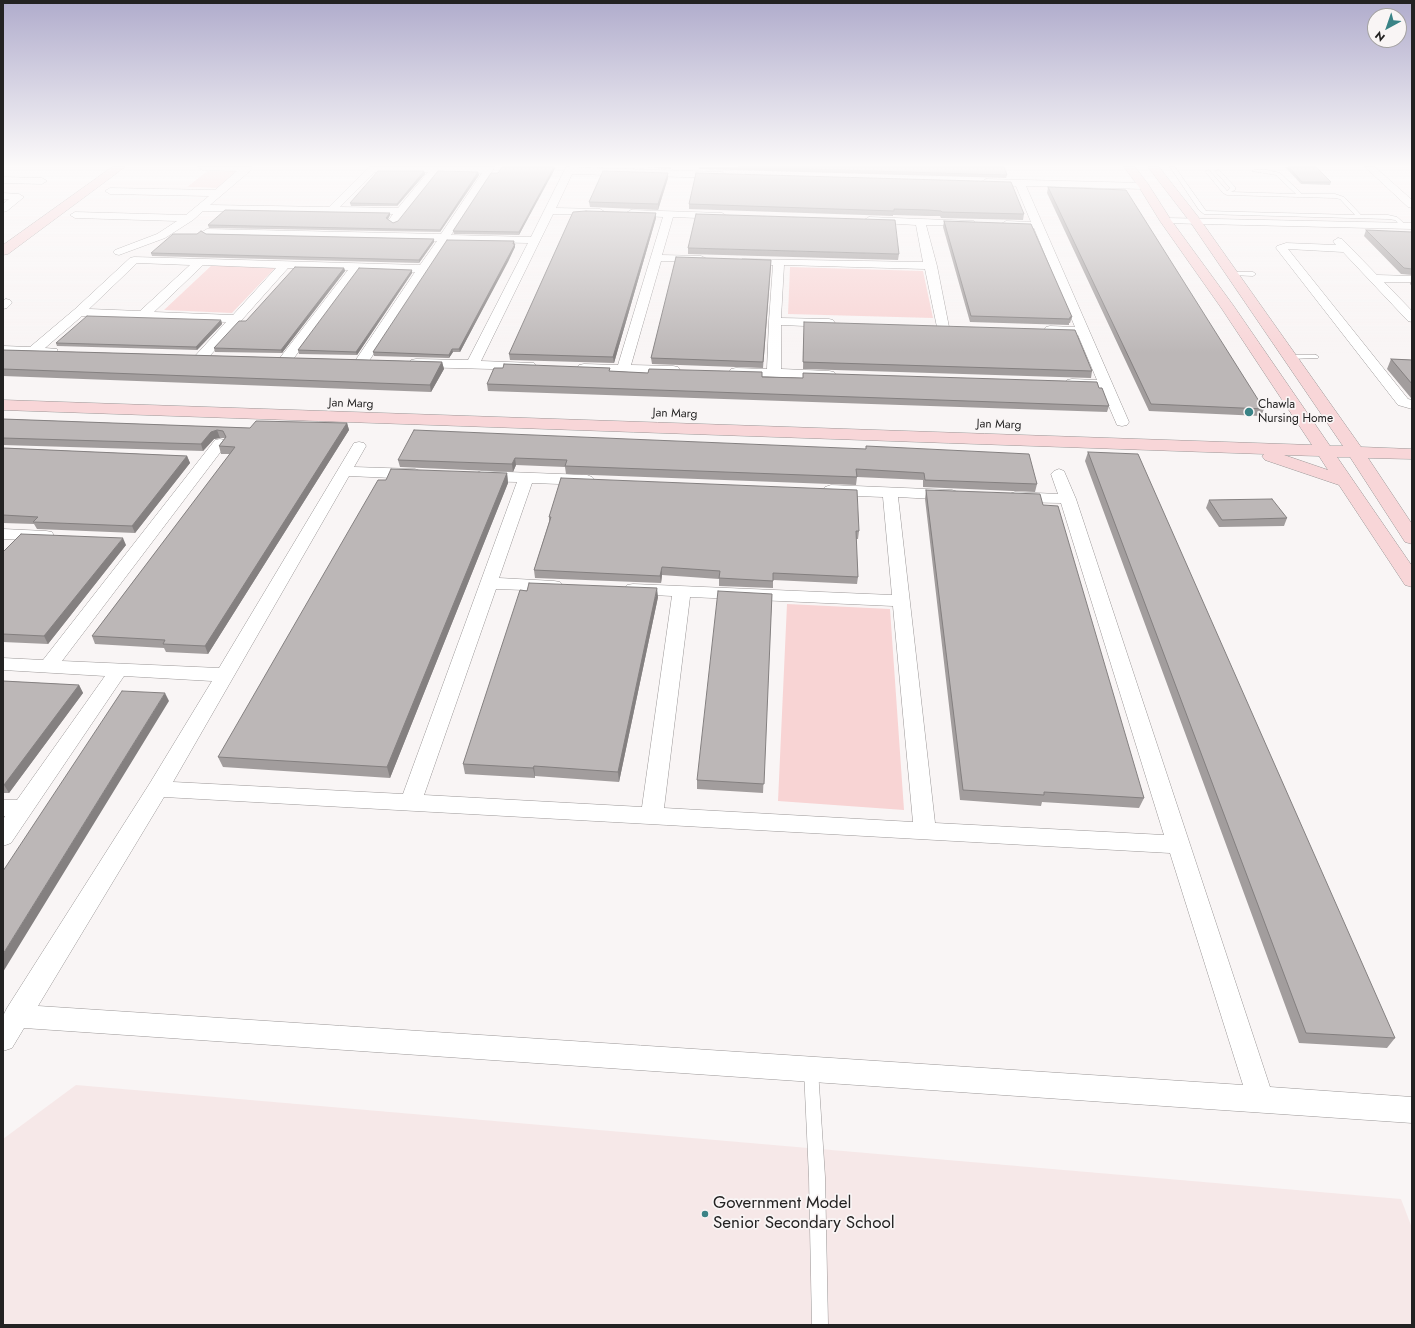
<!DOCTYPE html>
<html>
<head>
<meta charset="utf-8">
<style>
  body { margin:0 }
  #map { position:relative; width:1415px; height:1328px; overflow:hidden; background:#f9f5f5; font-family:Jost,sans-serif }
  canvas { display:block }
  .frame { position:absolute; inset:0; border:4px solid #232222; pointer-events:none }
  .north { position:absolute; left:1367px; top:8px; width:40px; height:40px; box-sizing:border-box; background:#f9f5f5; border:1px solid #a3a1a1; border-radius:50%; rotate:220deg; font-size:11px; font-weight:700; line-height:16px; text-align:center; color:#232222 }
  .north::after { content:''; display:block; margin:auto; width:14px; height:18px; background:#3a8386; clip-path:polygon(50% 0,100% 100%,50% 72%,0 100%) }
</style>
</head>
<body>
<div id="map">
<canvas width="1415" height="1328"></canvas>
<div class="frame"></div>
<div class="north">N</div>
</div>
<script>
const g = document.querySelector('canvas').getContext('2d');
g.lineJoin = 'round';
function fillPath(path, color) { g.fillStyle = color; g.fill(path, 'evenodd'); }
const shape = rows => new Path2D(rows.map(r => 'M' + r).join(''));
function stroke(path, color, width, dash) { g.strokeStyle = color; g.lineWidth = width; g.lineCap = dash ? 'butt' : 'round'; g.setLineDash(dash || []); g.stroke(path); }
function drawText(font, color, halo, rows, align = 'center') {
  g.font = font + ' Jost,sans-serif'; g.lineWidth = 3.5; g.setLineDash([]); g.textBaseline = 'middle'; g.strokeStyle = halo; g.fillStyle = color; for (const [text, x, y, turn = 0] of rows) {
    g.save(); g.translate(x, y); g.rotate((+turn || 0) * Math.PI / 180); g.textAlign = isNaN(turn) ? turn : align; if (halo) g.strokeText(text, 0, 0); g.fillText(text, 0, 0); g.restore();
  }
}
fillPath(shape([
  [76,1085,1401,1199,1412,1228,1412,1325,3,1325,3,1139]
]), '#f6e8e8');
fillPath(shape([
  [209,170,239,171,218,188,187,187],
  [212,265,275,268,232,313,164,310],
  [790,267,923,271,933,318,788,314],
  [787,604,890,609,904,810,778,801]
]), '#f8d4d4');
const lane = shape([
  [1170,167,1175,167,1206,211,1355,215,1340,199,1335,198,1227,195,1223,193,1205,171,1209,170,1227,191,1230,188,1215,171,1219,170,1235,187,1235,190,1231,192,1296,194,1276,175,1252,171,1254,170,1267,170,1280,173,1302,194,1335,194,1344,197,1361,215,1388,215,1397,217,1407,226,1402,227,1395,220,1388,219,1204,214,1199,210,1170,167],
  [1229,272,1253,272,1256,274,1253,276,1231,275,1229,274,1229,272],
  [1316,355,1319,357,1318,358,1289,359,1286,357,1289,355,1316,355],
  [811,1063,816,1065,818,1070,825,1177,828,1325,812,1325,809,1177,804,1070,806,1065,811,1063]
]);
const street = shape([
  [198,167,252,167,250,171,210,205,329,207,369,167,495,167,451,235,531,237,566,167,722,172,727,175,722,178,572,174,556,208,600,209,605,212,600,215,553,214,481,361,534,363,536,366,534,369,529,370,416,367,411,366,409,363,411,360,416,359,468,360,528,243,447,241,369,361,367,364,362,365,357,364,355,361,415,272,359,270,291,362,286,363,281,362,279,359,348,270,288,268,207,359,202,360,197,359,195,356,226,322,82,316,45,348,57,349,58,352,57,355,52,356,3,354,3,346,30,347,75,309,130,258,134,257,420,265,437,241,207,235,202,232,207,229,441,234,482,173,438,172,397,223,393,224,388,221,393,214,203,211,193,220,165,238,119,255,115,254,113,252,115,250,157,234,177,221,75,218,70,215,75,212,186,215,209,196,110,194,105,191,110,188,215,190,237,171,202,170,198,167],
  [375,172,428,172,398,208,340,207,375,172],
  [137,263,190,265,140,311,89,309,137,263],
  [203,265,276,268,233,315,154,312,203,265],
  [1365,167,1375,167,1412,200,1412,208,1408,207,1365,167],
  [3,177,42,178,47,181,42,184,3,183,3,177],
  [986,179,1144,183,1149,186,1144,189,1026,186,1129,422,1127,425,1122,426,1117,425,1101,388,1072,387,1067,386,1065,383,1067,380,1072,379,1097,380,1078,335,1050,334,1046,333,1044,330,1046,327,1050,326,1075,327,1034,228,1006,227,1001,224,1006,221,1031,222,1016,186,983,184,981,182,986,179],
  [3,193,19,194,24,197,7,211,3,212,3,204,9,199,3,199,3,193],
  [631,210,722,213,727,216,722,219,673,217,662,255,701,256,707,259,701,262,661,261,631,365,673,366,678,367,680,370,678,373,673,374,584,372,579,371,577,368,579,365,584,364,618,365,663,217,627,215,626,213,631,210],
  [869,217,974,221,975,223,974,225,970,226,926,225,937,266,949,327,947,330,943,331,939,330,937,327,925,269,784,265,781,318,829,319,833,320,835,323,833,326,829,327,781,325,781,369,829,371,834,372,836,375,834,378,829,379,731,375,729,372,731,369,736,368,767,369,769,321,773,265,746,264,740,261,742,259,923,262,916,225,865,222,864,220,869,217],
  [1166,218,1412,223,1412,229,1162,223,1161,221,1166,218],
  [1338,238,1342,239,1377,275,1412,276,1412,282,1384,282,1412,311,1412,322,1408,321,1343,252,1288,249,1408,399,1412,400,1412,409,1398,405,1276,248,1277,246,1286,243,1336,245,1333,241,1338,238],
  [6,299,10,300,12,303,7,308,3,309,3,300,6,299],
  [220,439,225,440,227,443,225,446,62,661,219,668,354,443,359,442,364,443,366,446,354,467,415,469,420,471,423,474,420,477,415,479,349,476,173,782,403,794,517,482,481,481,476,479,473,476,476,473,481,471,587,475,592,477,595,480,592,483,587,485,532,483,499,578,554,581,560,582,563,586,560,590,554,591,496,589,424,795,642,807,672,596,633,594,627,593,624,589,627,585,633,584,892,595,883,497,831,495,825,493,823,490,825,487,831,485,952,490,958,492,960,495,958,498,952,500,898,497,935,823,1164,835,1061,503,1015,502,1009,500,1007,497,1009,494,1015,492,1058,494,1051,474,1054,471,1059,469,1064,471,1076,499,1270,1087,1412,1097,1412,1123,24,1028,12,1048,3,1051,3,1016,7,1008,150,783,212,681,124,676,11,843,3,846,3,820,5,816,3,816,3,800,17,800,105,676,3,670,3,658,43,660,215,440,220,439],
  [690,597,893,606,913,822,664,808,690,597],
  [164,797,1170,853,1243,1085,38,1006,164,797],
  [3,529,46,531,52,532,54,536,52,540,46,541,3,539,3,529]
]);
const secondary = shape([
  [112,167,125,167,8,254,3,255,3,245,112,167],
  [1124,167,1135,167,1148,184,1171,220,1233,305,1330,446,1343,446,1191,223,1148,167,1159,167,1199,218,1361,447,1412,449,1412,459,1368,458,1412,524,1412,544,1405,542,1350,457,1337,457,1412,566,1412,587,1405,585,1339,485,1265,460,1262,456,1264,454,3,410,3,400,1312,445,1222,309,1160,221,1139,187,1124,167],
  [1284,455,1319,456,1328,470,1284,455]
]);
stroke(lane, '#9b9797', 1);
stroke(street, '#9b9797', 1);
stroke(secondary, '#9b9797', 1);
fillPath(lane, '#fff');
fillPath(street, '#fff');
fillPath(secondary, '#f8d6d8');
fillPath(shape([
  [644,167,671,167,671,169],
  [699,167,1004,167,1007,175,1006,178,699,169],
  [1285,167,1316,167,1331,182,1330,185,1301,184],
  [424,171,425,174,397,206,351,206,350,203],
  [478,172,479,175,440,232,209,228,208,225,390,213,390,215,388,219,393,223,398,221],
  [696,173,1024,214,1023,220,941,218,940,216,927,216,893,215,893,216,689,209,689,204],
  [668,178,658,210,590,207,589,202],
  [1048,187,1264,409,1261,416,1149,411,1047,193],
  [541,193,519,235,454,234,453,231],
  [656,213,656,218,614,363,510,360,509,354],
  [944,221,1072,317,1070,323,1069,323,1069,325,970,322,943,227],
  [1366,230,1412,232,1412,275,1401,274,1364,236],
  [206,234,434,239,434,242,419,263,152,256,151,253],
  [514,241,515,247,460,352,453,352,449,358,374,356,373,352],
  [688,248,899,254,898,260,688,254],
  [771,266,763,368,652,364,651,358],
  [344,268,345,271,282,353,215,352,214,348,246,321],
  [412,270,412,273,357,355,299,354,298,350],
  [1412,279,1412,286,1410,284],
  [221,320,222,324,197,350,57,346,56,343],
  [804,328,1092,371,1091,378,803,369],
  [3,350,442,362,444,369,431,392,3,376],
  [1391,359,1412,360,1412,398,1411,398,1387,369],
  [610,371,648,373,1099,388,1109,406,1107,412,488,391,487,384],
  [3,419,250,428,347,423,349,430,208,654,166,652,164,648,95,644,92,636,230,454,221,454,219,446,225,438,220,438,214,439,203,451,3,445],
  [3,448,187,456,190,463,135,533,37,529,34,524,3,523],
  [866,449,1037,484,1035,492,923,487,923,480,857,477,856,485,566,474,565,467,516,465,513,472,400,467,398,460],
  [1088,452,1395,1038,1387,1048,1299,1043,1085,461],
  [507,473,508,483,390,778,223,767,218,757,386,480],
  [926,490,1043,505,1144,798,1139,808,1042,802,1041,806,960,800,925,499],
  [1209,500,1287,518,1284,526,1219,527,1206,508],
  [549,517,859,531,858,539,856,539,858,577,857,584,773,580,773,588,719,586,719,579,662,575,661,583,535,578,534,570,549,522],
  [126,545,48,644,3,642,3,552],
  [772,594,763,793,697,789,697,780],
  [658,597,619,782,535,776,535,778,465,774,463,764],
  [3,681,79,685,83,693,9,793,3,793]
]), '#a29d9d');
fillPath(shape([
  [554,167,556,167,519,235,519,232],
  [424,171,425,174,397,206,397,204],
  [478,172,479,175,440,232,440,230],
  [668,173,668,178,658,210,658,204],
  [390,213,390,215,387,221,386,218],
  [656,213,656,218,614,363,613,357],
  [434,239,434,242,419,263,419,260],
  [515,244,515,247,508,262,460,352,459,349],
  [344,268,345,271,282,353,281,350],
  [412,270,412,273,357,355,356,352],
  [221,320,222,324,197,350,196,347],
  [452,349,453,352,449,358,449,355],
  [442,362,444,369,431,392,430,385],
  [347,423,349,430,208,654,205,646],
  [217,430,220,438,214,439,203,451,201,444,211,432],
  [187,456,190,463,135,533,132,526],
  [515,458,516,465,513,472,512,464],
  [507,473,508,483,390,778,387,767],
  [123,538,126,545,48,644,44,636],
  [662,567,662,575,661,583,660,576],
  [657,588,658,597,619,782,618,772],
  [79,685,83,693,9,793,4,785],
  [165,693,169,701,3,972,3,954],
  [534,766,535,776,535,778,533,768]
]), '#848080');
const building = shape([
  [502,167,554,167,519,232,453,231,491,173,498,173,502,167],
  [738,167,1004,167,1007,175,738,167],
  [1289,167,1316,167,1331,182,1302,182,1289,167],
  [378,171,424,171,397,204,350,203,378,171],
  [438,171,478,172,440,230,208,225,225,210,390,213,386,218,393,223,398,221,438,171],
  [603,171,668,173,658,204,589,202,603,171],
  [696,173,1011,182,1024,214,942,212,941,211,928,210,894,209,894,211,689,204,696,173],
  [1048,187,1126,190,1264,409,1151,404,1048,187],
  [586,211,656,213,613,357,509,354,573,212,586,211],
  [696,214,895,220,899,254,688,248,696,214],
  [944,221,1031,224,1072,317,1070,317,1070,319,971,316,944,221],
  [1366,230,1412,232,1412,269,1404,268,1366,230],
  [201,231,206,234,434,239,419,260,151,253,173,234,197,234,201,231],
  [447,240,514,241,513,244,515,244,459,349,452,349,449,355,373,352,447,240],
  [676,257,771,260,763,362,651,358,676,257],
  [295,267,344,268,281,350,214,348,239,321,246,321,295,267],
  [359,268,412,270,356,352,298,350,359,268],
  [87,316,221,320,196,347,56,343,87,316],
  [804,322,1075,330,1092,371,803,362,804,322],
  [3,350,442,362,430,385,3,369,3,350],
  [1391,359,1412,360,1412,384,1391,359],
  [504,364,610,368,609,371,648,373,649,369,762,372,762,377,803,378,803,373,1097,382,1099,388,1102,388,1109,406,487,384,494,368,503,368,504,364],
  [3,419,250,428,256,421,347,423,205,646,163,644,165,640,92,636,235,447,219,446,226,437,223,431,217,430,211,432,201,444,3,438,3,419],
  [414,430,866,449,866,446,1029,454,1037,484,925,480,924,473,856,469,857,477,565,466,567,460,515,458,512,464,398,460,414,430],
  [3,448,187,456,132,526,33,522,38,517,3,515,3,448],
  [1088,452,1138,454,1395,1038,1306,1033,1088,452],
  [391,469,507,473,387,767,218,757,378,480,386,480,391,469],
  [561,478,857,490,859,531,856,531,858,577,773,573,773,581,719,578,720,571,662,567,660,576,534,570,551,517,549,517,561,478],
  [926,490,1040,494,1043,505,1058,506,1144,798,1044,792,1044,795,963,790,926,490],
  [1272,499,1287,518,1222,520,1209,500,1272,499],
  [21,534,123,538,44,636,3,634,3,552,21,534],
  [529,583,657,588,618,772,534,766,533,768,463,764,520,590,527,591,529,583],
  [718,591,772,594,764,784,697,780,718,591],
  [3,681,79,685,4,785,3,785,3,681],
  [122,691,165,693,3,954,3,871,122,691]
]);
fillPath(building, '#bcb7b7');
stroke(building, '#848080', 1);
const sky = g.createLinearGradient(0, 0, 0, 353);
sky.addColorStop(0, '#b0accc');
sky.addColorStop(0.47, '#fcfafa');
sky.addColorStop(1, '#fcfafa00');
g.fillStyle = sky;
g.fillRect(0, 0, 1415, 353);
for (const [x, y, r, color] of [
  [1249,412,5,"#3a8386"],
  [705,1214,4,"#3a8386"]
]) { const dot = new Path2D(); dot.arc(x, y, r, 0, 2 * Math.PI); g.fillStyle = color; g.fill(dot); stroke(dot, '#f9f5f5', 1.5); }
drawText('12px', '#232222', '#f9f5f5', [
  ["Jan Marg",351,404,2],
  ["Jan Marg",675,414,2],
  ["Jan Marg",999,425,2]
]);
drawText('12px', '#232222', '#f9f5f5', [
  ["Chawla",1258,405],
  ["Nursing Home",1258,419]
], 'left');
drawText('17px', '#232222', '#f9f5f5', [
  ["Government Model",713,1204],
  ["Senior Secondary School",713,1224]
], 'left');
</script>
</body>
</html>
